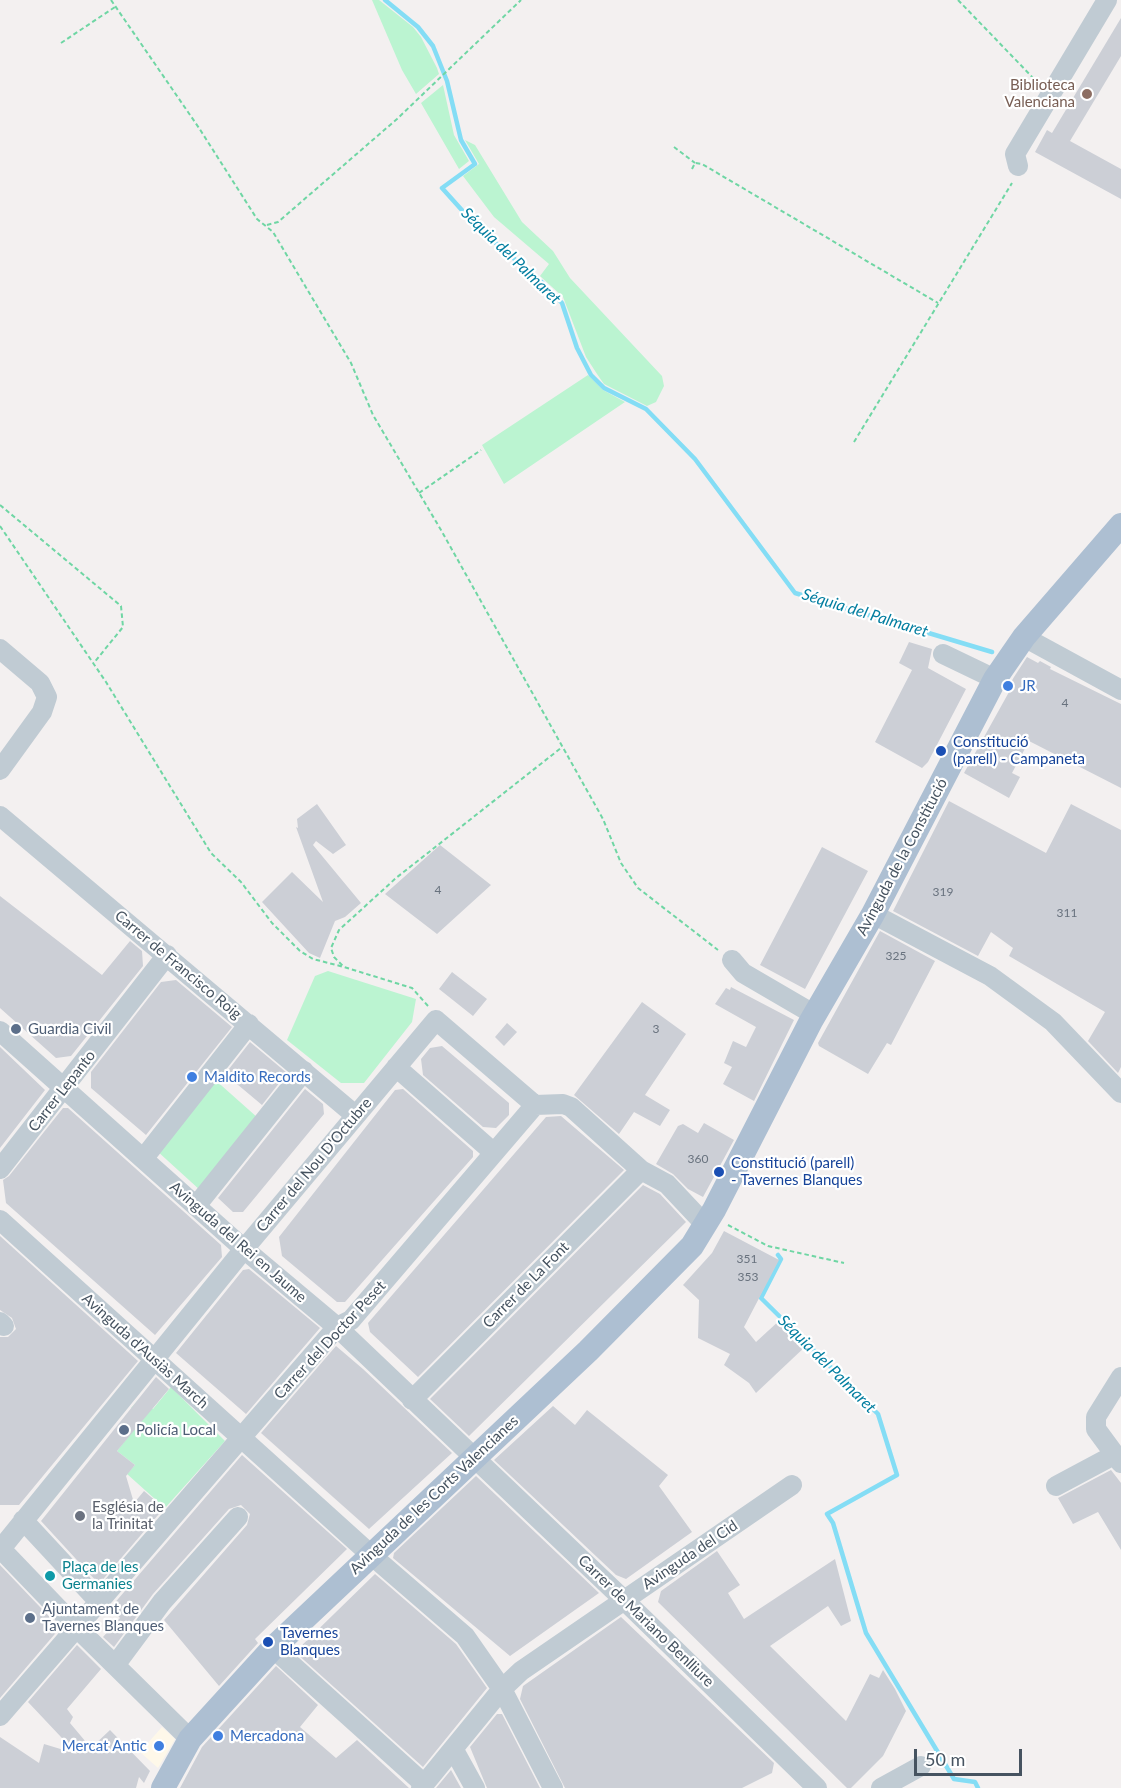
<!DOCTYPE html>
<html>
<head>
<meta charset="utf-8">
<style>
  body { margin:0 }
  #map { position:relative; width:1121px; height:1788px; overflow:hidden; background:#f3f0f0; font-family:Lato,sans-serif }
  canvas { display:block }
  .scale { position:absolute; left:914px; top:1749px; width:108px; height:27px; box-sizing:border-box; border:3px solid #465360; border-top:0; padding-left:8px; font-size:18px; line-height:21px; white-space:nowrap; color:#465360; -webkit-text-stroke:4px #fff; paint-order:stroke }
</style>
</head>
<body>
<div id="map">
<canvas width="1121" height="1788"></canvas>
<div class="scale">50 m</div>
</div>
<script>
const g = document.querySelector('canvas').getContext('2d');
g.lineJoin = 'round';
function fillPath(path, color) { g.fillStyle = color; g.fill(path, 'evenodd'); }
const shape = rows => new Path2D(rows.map(r => 'M' + r).join(''));
function stroke(path, color, width, dash) { g.strokeStyle = color; g.lineWidth = width; g.lineCap = dash ? 'butt' : 'round'; g.setLineDash(dash || []); g.stroke(path); }
function drawText(font, color, halo, rows, align = 'center') {
  g.font = font + ' Lato,sans-serif'; g.lineWidth = 4.5; g.setLineDash([]); g.textBaseline = 'middle'; g.strokeStyle = halo; g.fillStyle = color; for (const [text, x, y, turn = 0] of rows) {
    g.save(); g.translate(x, y); g.rotate((+turn || 0) * Math.PI / 180); g.textAlign = isNaN(turn) ? turn : align; if (halo) g.strokeText(text, 0, 0); g.fillText(text, 0, 0); g.restore();
  }
}
fillPath(shape([
  [162,1727,175,1739,158,1768,140,1752]
]), '#fef8e9');
fillPath(shape([
  [372,0,379,0,413,27,421,37,437,68,439,74,416,94,402,70],
  [443,85,454,135,469,161,459,169,421,103],
  [465,140,475,145,522,222,553,251,570,278,662,376,664,386,656,402,647,406,604,384,597,374,586,357,563,297,540,276,549,264,494,217,463,176,479,164],
  [588,375,603,390,625,402,504,484,482,445],
  [328,971,416,999,412,1022,364,1083,341,1083,287,1040,315,976],
  [213,1078,258,1118,201,1191,156,1150],
  [171,1387,225,1441,165,1508,127,1474,135,1465,117,1451,143,1418,131,1408,139,1399,153,1409]
]), '#bbf4d1');
stroke(shape([
  [385,0,418,27,433,46,447,81,461,140,475,164,442,188,478,228,545,285,562,303,577,348,591,375,604,388,646,409,695,459,795,593,992,652],
  [778,1255,781,1259,761,1298,878,1414,897,1475,827,1514,833,1523,866,1633,954,1779,975,1782,978,1788]
]), '#84ddf5', 4.5);
fillPath(shape([
  [1121,18,1121,56,1070,141,1121,169,1121,199,1035,152,1047,130,1052,133],
  [909,642,932,649,928,668,966,689,928,762,922,768,875,742,912,670,899,663],
  [1027,657,1038,663,1040,661,1051,667,1050,669,1121,704,1121,788,1029,741,1012,773,1020,777,1009,798,964,773,1009,692,1006,691,1014,677],
  [949,801,1046,853,1071,804,1121,830,1121,1067,1118,1073,1088,1041,1105,1012,1009,956,1013,948,991,932,978,956,893,911],
  [317,804,346,845,333,854,316,841,313,845,361,903,345,917,335,921,320,958,309,953,262,902,292,872,323,902,296,827,298,828,297,819],
  [440,845,491,885,437,934,385,894],
  [822,847,868,871,805,989,760,965],
  [0,896,102,975,130,941,142,951,143,966,71,1056,56,1058,0,1008],
  [880,931,935,961,891,1045,887,1043,868,1074,819,1046,818,1043],
  [452,972,487,999,473,1016,439,989],
  [176,980,232,1027,146,1135,91,1088,91,1072,161,982],
  [731,987,794,1020,754,1101,723,1084,732,1067,724,1063,733,1041,746,1047,756,1027,715,1004,726,988,730,990],
  [642,1002,686,1034,645,1095,670,1110,660,1126,634,1112,619,1134,574,1095],
  [507,1023,517,1032,504,1046,495,1037],
  [250,1042,287,1073,262,1105,225,1074],
  [442,1046,509,1103,509,1115,496,1128,483,1127,423,1075,421,1059,430,1048],
  [0,1047,45,1090,0,1148],
  [305,1089,323,1104,324,1114,243,1212,233,1212,218,1198],
  [403,1089,473,1151,473,1157,345,1302,337,1302,282,1256,279,1237,395,1090],
  [63,1108,68,1108,221,1245,222,1257,155,1335,6,1203,3,1180,9,1176],
  [561,1116,624,1170,418,1377,370,1332,368,1323,546,1117],
  [704,1123,734,1140,703,1197,688,1189,673,1174,656,1164,678,1126,683,1124,698,1133],
  [643,1185,660,1194,686,1222,469,1436,430,1399],
  [724,1231,779,1260,744,1327,756,1342,781,1319,807,1345,756,1393,749,1383,724,1365,730,1354,698,1338,699,1300,683,1285,712,1253],
  [0,1236,138,1361,19,1505,0,1505,0,1337,8,1337,16,1329,12,1318,0,1310],
  [249,1269,320,1328,246,1414,176,1353,243,1270],
  [336,1346,363,1369,452,1453,369,1529,261,1433],
  [156,1377,169,1389,117,1451,135,1465,126,1476,134,1503,144,1491,164,1508,99,1584,41,1521],
  [553,1406,575,1425,587,1410,668,1475,659,1486,692,1532,626,1579,616,1575,494,1460],
  [242,1455,347,1549,255,1639,258,1643,219,1686,164,1620,247,1525,250,1514,241,1505,229,1509,153,1594,114,1647,103,1637,120,1618,111,1608,112,1606],
  [1111,1470,1121,1483,1121,1550,1098,1512,1073,1524,1058,1498],
  [476,1476,599,1593,510,1656,393,1558,394,1553],
  [717,1551,740,1585,728,1593,744,1619,835,1559,851,1621,841,1626,828,1606,770,1646,846,1721,870,1674,879,1678,883,1670,895,1689,906,1711,883,1756,851,1788,847,1788,658,1602,661,1591],
  [0,1565,60,1628,0,1698],
  [375,1574,456,1644,487,1688,423,1767,295,1652],
  [621,1617,774,1763,772,1773,742,1788,565,1788,520,1699,523,1686],
  [77,1645,101,1669,67,1709,73,1717,70,1723,91,1748,110,1730,150,1771,144,1783,139,1777,136,1788,0,1788,0,1737,39,1763,44,1744,77,1754,28,1702],
  [276,1666,318,1705,300,1727,336,1758,357,1740,409,1788,180,1788,202,1747],
  [497,1714,502,1714,540,1788,487,1788,470,1747],
  [451,1770,461,1788,436,1788]
]), '#cccfd6');
stroke(shape([
  [111,0,199,128,257,219,273,232,351,363,373,415,441,530,603,819,621,863,638,888,718,950],
  [958,0,1037,82],
  [61,43,115,7],
  [674,147,695,163],
  [692,169,695,163,702,164,938,303],
  [267,225,278,222,397,119,521,0],
  [854,442,1012,183],
  [419,493,481,450],
  [0,505,121,606,123,627,93,664],
  [0,526,106,682,211,853,241,882,272,923,300,951,313,959,344,967],
  [428,1006,412,988,344,967,334,957,331,948,339,930,396,878,561,748],
  [728,1225,768,1246,844,1263]
]), '#6fd6a4', 2, [4.5, 3]);
stroke(shape([
  [1018,166,1015,154,1107,0],
  [1024,637,1121,690],
  [0,649,40,683,47,697,42,712,0,770],
  [943,654,995,679],
  [0,816,355,1115],
  [873,914,990,976,1053,1022,1121,1093],
  [732,960,743,973,815,1015],
  [0,1031,244,1249,337,1327,624,1600,817,1788],
  [396,1067,493,1152],
  [143,1159,249,1024],
  [0,1169,167,955],
  [196,1206,304,1071],
  [0,1220,370,1554,465,1636,502,1689,553,1788],
  [0,1322,4,1326],
  [1121,1377,1096,1417,1096,1429,1121,1463],
  [412,1400,641,1170],
  [1056,1486,1114,1455],
  [23,1520,100,1603],
  [1,1549,71,1622,190,1739],
  [0,1550,244,1249,436,1020,535,1105,563,1104,571,1107,641,1170,667,1184,698,1217,707,1222],
  [273,1648,424,1784],
  [116,1664,162,1602,238,1517],
  [0,1716,337,1327,351,1320,535,1105],
  [454,1750,475,1788],
  [421,1788,502,1689,521,1671,792,1485],
  [881,1788,921,1766]
]), '#c0cbd3', 20);
stroke(shape([
  [163,1788,190,1739,273,1648,588,1351,692,1246,714,1210,811,1021,873,914,995,679,1024,637,1121,525]
]), '#adbfd2', 24);
for (const [x, y, r, color] of [
  [1087,94,6,"#8d6e63"],
  [1008,686,6,"#3f7fe0"],
  [941,751,6,"#1a4fb4"],
  [16,1029,6,"#5c6f8a"],
  [192,1077,6,"#3f7fe0"],
  [719,1172,6,"#1a4fb4"],
  [124,1430,6,"#5c6f8a"],
  [80,1516,6,"#6b7280"],
  [50,1576,6,"#0f9aa8"],
  [30,1618,6,"#5c6f8a"],
  [268,1642,6,"#1a4fb4"],
  [218,1736,6,"#3f7fe0"],
  [159,1746,6,"#3f7fe0"]
]) { const dot = new Path2D(); dot.arc(x, y, r, 0, 2 * Math.PI); g.fillStyle = color; g.fill(dot); stroke(dot, '#fff', 2); }
drawText('12px', '#68727e', null, [
  ["4",1065,703],
  ["4",438,890],
  ["319",943,892],
  ["311",1067,913],
  ["325",896,956],
  ["3",656,1029],
  ["360",698,1159],
  ["351",747,1259],
  ["353",748,1277]
]);
drawText('15px', '#785e54', '#fff', [
  ["Biblioteca",1075,85],
  ["Valenciana",1075,102]
], 'right');
drawText('15px', '#366cbe', '#fff', [
  ["JR",1020,686],
  ["Maldito Records",204,1077],
  ["Mercadona",230,1736],
  ["Mercat Antic",147,1746,"right"]
], 'left');
drawText('15px', '#164399', '#fff', [
  ["Constitució",953,742],
  ["(parell) - Campaneta",953,759],
  ["Constitució (parell)",731,1163],
  ["- Tavernes Blanques",731,1180],
  ["Tavernes",280,1633],
  ["Blanques",280,1650]
], 'left');
drawText('15px', '#465360', '#fff', [
  ["Avinguda de la Constitució",902,857,-62],
  ["Carrer de Francisco Roig",178,965,40],
  ["Carrer Lepanto",62,1091,-52],
  ["Carrer del Nou D'Octubre",314,1165,-50],
  ["Avinguda del Rei en Jaume",238,1242,41],
  ["Carrer de La Font",526,1285,-45],
  ["Carrer del Doctor Peset",330,1340,-47],
  ["Avinguda d'Ausiàs March",145,1351,42],
  ["Avinguda de les Corts Valencianes",434,1495,-43],
  ["Avinguda del Cid",690,1555,-34],
  ["Carrer de Mariano Benlliure",646,1621,44]
]);
drawText('15px', '#4e5e75', '#fff', [
  ["Guardia Civil",28,1029],
  ["Policía Local",136,1430],
  ["Ajuntament de",42,1609],
  ["Tavernes Blanques",42,1626]
], 'left');
drawText('15px', '#5b616d', '#fff', [
  ["Església de",92,1507],
  ["la Trinitat",92,1524]
], 'left');
drawText('15px', '#0d838f', '#fff', [
  ["Plaça de les",62,1567],
  ["Germanies",62,1584]
], 'left');
drawText('italic 16px', '#037ea0', '#fff', [
  ["Séquia del Palmaret",511,256,44],
  ["Séquia del Palmaret",865,613,17],
  ["Séquia del Palmaret",827,1364,45]
]);
</script>
</body>
</html>
